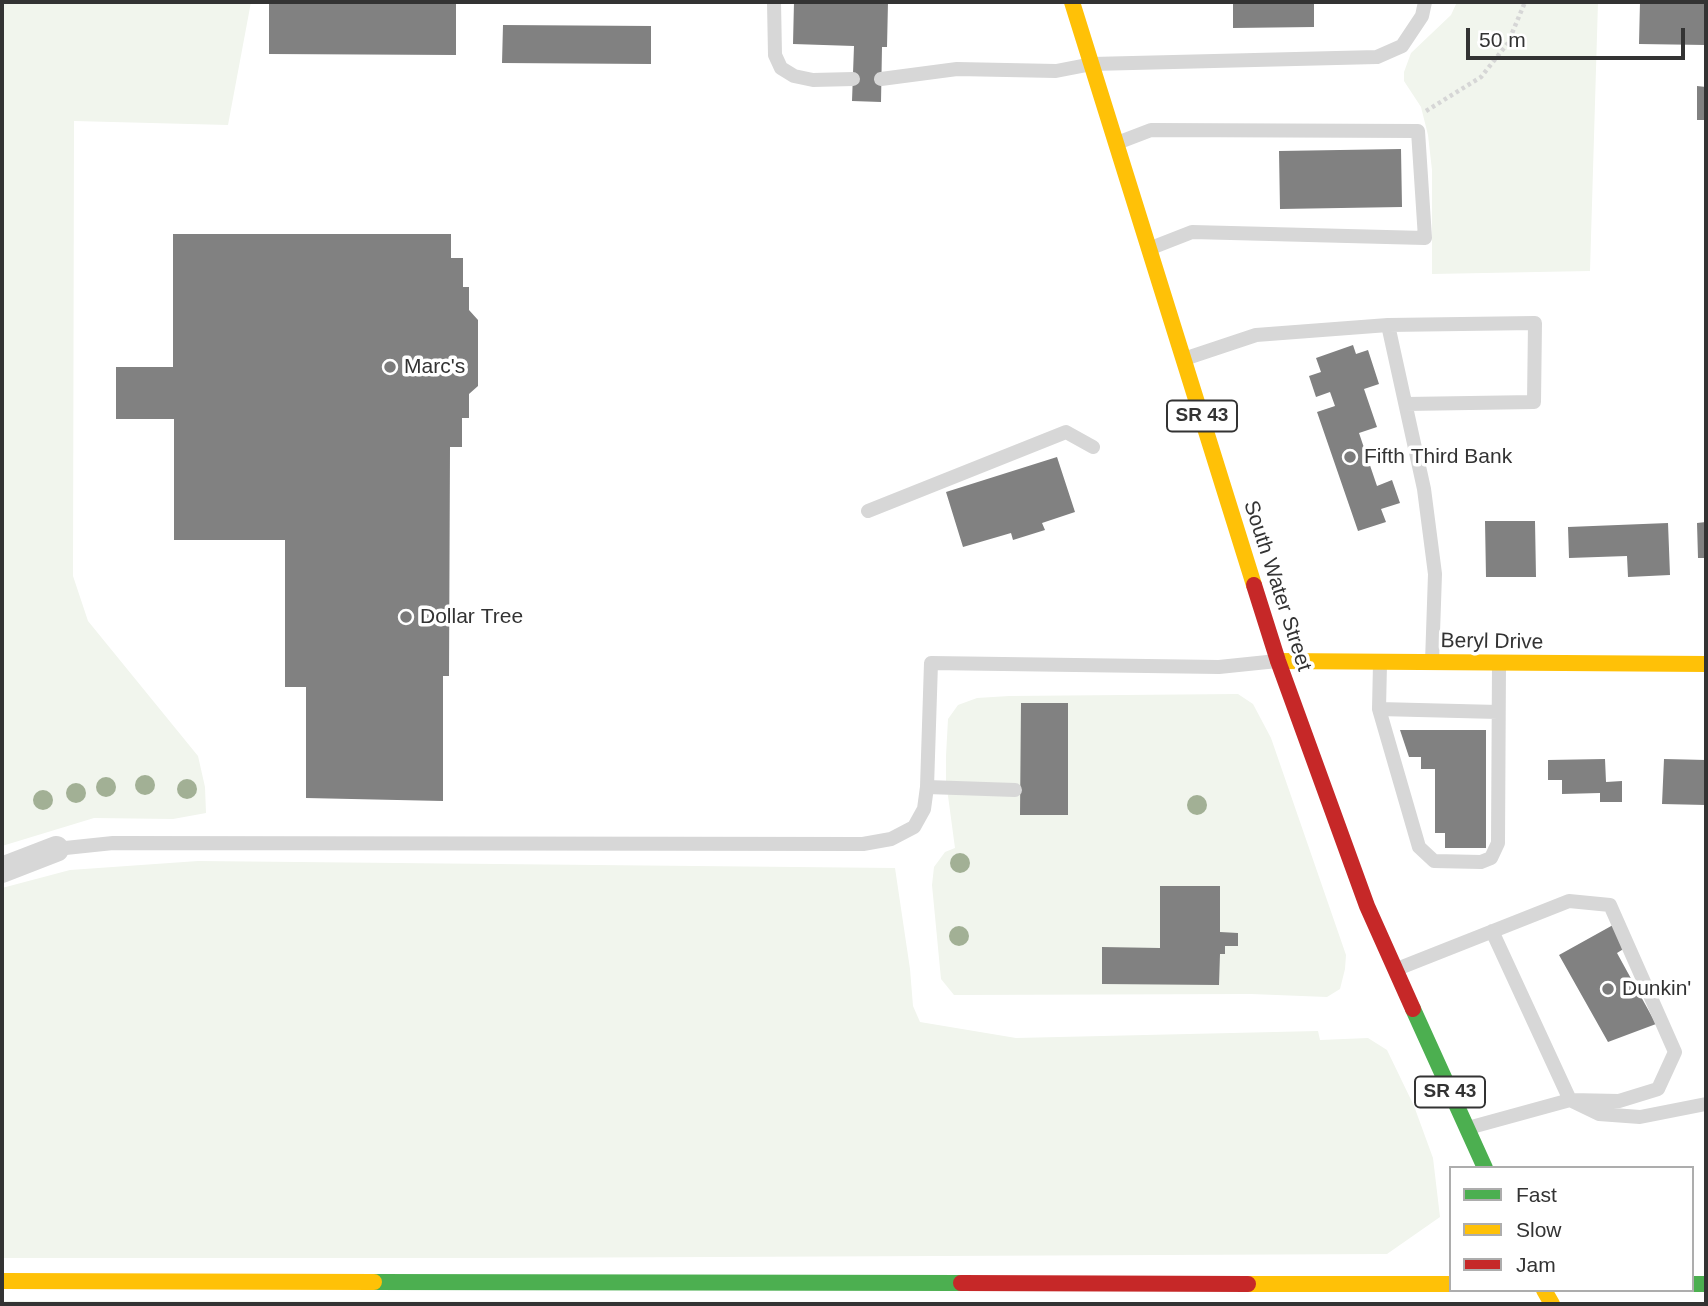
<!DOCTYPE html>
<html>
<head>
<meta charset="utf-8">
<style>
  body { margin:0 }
  #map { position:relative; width:1708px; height:1306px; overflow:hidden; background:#fff; font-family:Helvetica,sans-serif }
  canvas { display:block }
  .frame { position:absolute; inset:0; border:4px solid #333; pointer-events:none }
  .legend { position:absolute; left:1449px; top:1166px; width:245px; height:126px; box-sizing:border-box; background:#fff; border:2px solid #adadad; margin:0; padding:9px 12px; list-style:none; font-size:21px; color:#333 }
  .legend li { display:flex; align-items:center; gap:14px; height:35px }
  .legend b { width:35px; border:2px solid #adadad }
  .scale { position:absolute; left:1466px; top:28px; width:219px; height:32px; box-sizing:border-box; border:4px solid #333; border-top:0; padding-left:9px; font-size:21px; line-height:24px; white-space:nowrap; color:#333; -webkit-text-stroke:5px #fff; paint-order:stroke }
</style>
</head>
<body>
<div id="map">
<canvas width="1708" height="1306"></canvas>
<div class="frame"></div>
<ul class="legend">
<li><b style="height:9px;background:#4caf50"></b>Fast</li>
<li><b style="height:9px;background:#ffc107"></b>Slow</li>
<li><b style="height:9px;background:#c62828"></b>Jam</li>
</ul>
<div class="scale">50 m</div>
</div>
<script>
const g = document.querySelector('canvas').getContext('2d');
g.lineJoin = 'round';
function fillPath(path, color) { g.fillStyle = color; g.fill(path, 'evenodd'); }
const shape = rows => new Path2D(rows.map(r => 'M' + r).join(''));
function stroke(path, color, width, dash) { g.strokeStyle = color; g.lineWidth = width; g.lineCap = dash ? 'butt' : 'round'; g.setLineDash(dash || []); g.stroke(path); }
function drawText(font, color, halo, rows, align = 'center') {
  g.font = font + ' Helvetica,sans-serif'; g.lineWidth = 7; g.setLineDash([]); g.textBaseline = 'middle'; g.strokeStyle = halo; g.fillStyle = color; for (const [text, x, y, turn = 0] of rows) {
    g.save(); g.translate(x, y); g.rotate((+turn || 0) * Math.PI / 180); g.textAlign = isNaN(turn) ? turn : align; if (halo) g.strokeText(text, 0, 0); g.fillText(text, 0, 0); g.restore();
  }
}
fillPath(shape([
  [2,2,251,2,228,125,74,121,73,576,88,621,198,756,205,787,206,813,173,819,94,818,2,846],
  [1457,2,1598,2,1590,271,1432,274,1432,170,1428,135,1421,107,1404,81,1404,72,1411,53,1451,15],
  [1238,694,1253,704,1271,738,1346,955,1345,969,1340,989,1327,997,1251,994,954,995,941,979,932,885,934,867,945,852,955,848,946,781,946,756,948,719,958,705,977,698,1009,696],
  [198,861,895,868,910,969,913,1006,920,1022,1016,1038,1318,1031,1320,1040,1368,1038,1387,1050,1414,1106,1433,1158,1440,1217,1387,1254,490,1258,2,1258,2,888,70,870],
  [2,1301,1225,1302,1392,1304,2,1304]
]), '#f1f5ed');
fillPath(shape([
  [269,2,456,2,456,55,269,54],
  [794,2,888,2,887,47,882,47,881,102,852,101,854,46,793,44],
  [1233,2,1314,2,1314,27,1233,28],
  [1640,2,1706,2,1706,45,1639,44],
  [503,25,651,26,651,64,502,63],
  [1697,86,1706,87,1706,120,1697,120],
  [1401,149,1402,207,1280,209,1279,151],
  [173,234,451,234,451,258,463,258,463,287,469,287,469,310,478,320,478,386,469,394,469,418,462,418,462,447,450,447,449,676,443,676,443,801,306,798,306,687,285,687,285,540,174,540,174,419,116,419,116,367,173,367],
  [1353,345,1356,354,1368,350,1379,384,1364,389,1377,427,1359,433,1377,486,1392,480,1400,503,1381,509,1386,522,1358,531,1317,412,1335,406,1330,392,1316,397,1309,376,1321,372,1316,358],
  [1057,457,1075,512,1042,523,1045,530,1013,540,1011,533,963,547,946,492],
  [1485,521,1535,521,1536,577,1486,577],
  [1706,522,1706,558,1698,558,1697,523],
  [1668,523,1670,575,1628,577,1627,556,1569,558,1568,527],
  [1021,703,1068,703,1068,815,1020,815],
  [1400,730,1486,730,1486,848,1445,848,1445,833,1435,833,1435,769,1421,769,1421,757,1409,757],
  [1605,759,1606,782,1622,781,1622,802,1600,802,1600,793,1562,794,1562,780,1548,780,1548,760],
  [1664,759,1706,760,1706,805,1662,804],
  [1160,886,1220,886,1220,932,1238,933,1238,946,1225,946,1225,954,1220,954,1219,985,1102,984,1102,947,1160,948],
  [1613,925,1625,948,1617,953,1656,1024,1608,1042,1559,955]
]), '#818181');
stroke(shape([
  [1426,111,1481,77,1508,43,1525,2]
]), '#d6d6d6', 4.5, [3.5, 3.5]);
stroke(shape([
  [774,2,775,55,781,68,794,76,813,80,853,79],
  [881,79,957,69,1056,71,1092,64,1377,57,1402,46,1422,16,1425,2],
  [1117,143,1151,130,1418,131,1425,238,1192,232,1151,248],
  [1388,325,1424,489,1435,574,1432,662],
  [1184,359,1256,335,1388,325,1535,323,1534,402,1406,404],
  [868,511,1066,432,1093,447],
  [1380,664,1379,709,1419,847,1434,861,1481,862,1491,858,1498,843,1499,664],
  [1379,709,1498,712],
  [927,787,1015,790],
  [56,849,113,843,863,844,891,839,914,827,924,809,927,787,931,663,1219,667,1277,661],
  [1397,969,1569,901,1610,905,1675,1052,1658,1089,1619,1101,1570,1100,1492,931],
  [1468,1128,1570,1100,1599,1114,1640,1117,1706,1104]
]), '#d7d7d7', 14);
stroke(shape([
  [2,870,56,849]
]), '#d7d7d7', 26);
stroke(shape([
  [1413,1009,1485,1168],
  [374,1282,961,1283],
  [1692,1284,1706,1284]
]), '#4caf50', 16);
stroke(shape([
  [1072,2,1254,585],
  [1278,661,1706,664],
  [2,1281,374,1282],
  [1248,1284,1451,1284],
  [1544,1290,1552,1304]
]), '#ffc107', 16);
stroke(shape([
  [1254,585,1278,661,1367,906,1413,1009],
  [961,1283,1248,1284]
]), '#c62828', 16);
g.fillStyle = '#a2b095';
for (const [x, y] of [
  [145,785],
  [106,787],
  [187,789],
  [76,793],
  [43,800],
  [1197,805],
  [960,863],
  [959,936]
]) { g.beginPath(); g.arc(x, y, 10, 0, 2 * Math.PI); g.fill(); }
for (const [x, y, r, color] of [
  [390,367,7,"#7a7a7a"],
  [1350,457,7,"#7a7a7a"],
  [406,617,7,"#7a7a7a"],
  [1608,989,7,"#7a7a7a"]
]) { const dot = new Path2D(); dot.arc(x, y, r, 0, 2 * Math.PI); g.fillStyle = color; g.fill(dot); stroke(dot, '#fff', 2.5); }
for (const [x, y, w] of [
  [1202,416,70],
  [1450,1092,70]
]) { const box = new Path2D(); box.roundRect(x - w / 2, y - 15.5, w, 31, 5); g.fillStyle = '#fff'; g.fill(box); stroke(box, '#333', 2); }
drawText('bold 19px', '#333', null, [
  ["SR 43",1202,416],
  ["SR 43",1450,1092]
]);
drawText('21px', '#333', '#fff', [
  ["Marc's",404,367],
  ["Fifth Third Bank",1364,457],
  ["Dollar Tree",420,617],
  ["Dunkin'",1622,989]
], 'left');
drawText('21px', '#333', '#fff', [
  ["South Water Street",1277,586,72],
  ["Beryl Drive",1492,642,1]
]);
</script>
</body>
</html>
